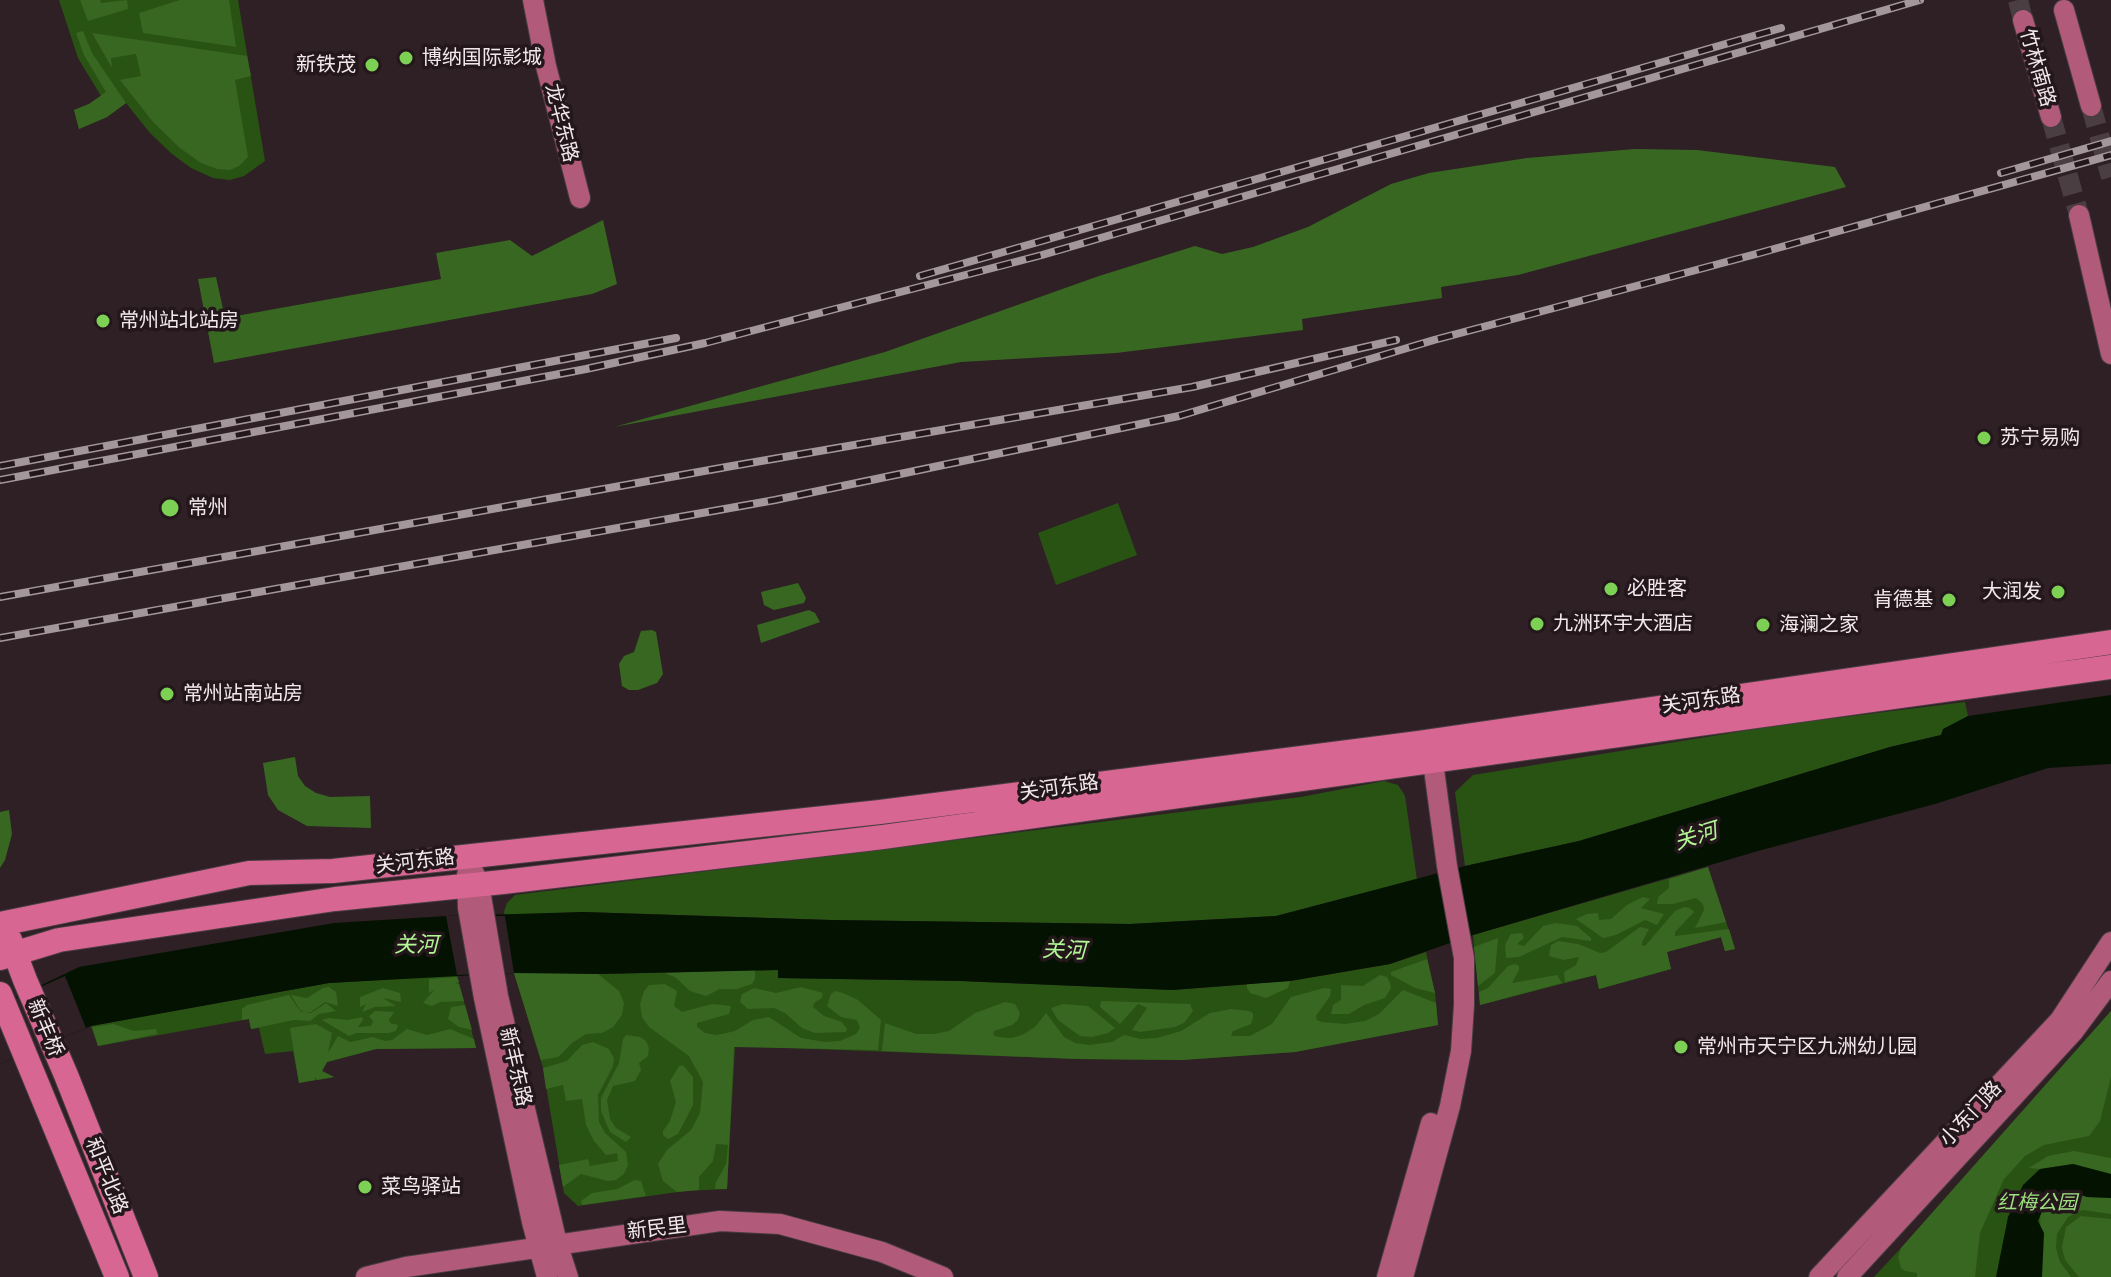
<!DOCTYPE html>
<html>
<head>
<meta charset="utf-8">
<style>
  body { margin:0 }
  canvas { display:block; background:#2e2025 }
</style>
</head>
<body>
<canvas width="2111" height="1277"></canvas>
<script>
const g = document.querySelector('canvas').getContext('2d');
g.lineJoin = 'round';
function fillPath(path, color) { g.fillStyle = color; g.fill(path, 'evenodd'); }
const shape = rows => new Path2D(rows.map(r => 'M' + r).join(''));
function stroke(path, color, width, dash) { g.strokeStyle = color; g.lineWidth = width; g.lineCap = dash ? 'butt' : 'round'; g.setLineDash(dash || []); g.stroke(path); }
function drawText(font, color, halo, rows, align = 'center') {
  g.font = font + ' "Noto Serif","Noto Sans SC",serif'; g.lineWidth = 7; g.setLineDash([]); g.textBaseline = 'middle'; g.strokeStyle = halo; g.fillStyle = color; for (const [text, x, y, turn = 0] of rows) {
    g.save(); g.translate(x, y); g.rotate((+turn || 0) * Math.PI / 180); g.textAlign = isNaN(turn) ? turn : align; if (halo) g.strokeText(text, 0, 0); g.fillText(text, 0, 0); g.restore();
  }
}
fillPath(shape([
  [59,0,238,0,265,161,244,176,230,180,213,178,191,168,172,154,150,133,126,103,107,117,79,129,74,110,89,104,101,96,78,58],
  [1118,503,1137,555,1056,585,1038,533],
  [1965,702,1968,716,1944,729,1941,735,1890,747,1579,841,1465,866,1455,792,1473,775,1780,725],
  [1384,781,1398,785,1405,796,1417,880,1276,916,1130,924,831,920,583,912,505,916,504,912,507,903,515,895,1301,797],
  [1708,867,1735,949,1725,951,1721,937,1667,952,1671,969,1599,989,1596,975,1480,1005,1473,935],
  [1426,952,1435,993,1438,1025,1295,1052,1182,1060,1078,1059,735,1046,727,1189,685,1191,578,1206,564,1193,543,1068,514,973,598,974,778,970,779,978,961,981,1172,990,1290,981,1390,964],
  [457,975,476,1048,376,1049,327,1062,322,1071,334,1077,299,1083,293,1051,265,1054,259,1028,251,1029,249,1019,98,1046,91,1026,329,983],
  [2111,1011,2111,1277,1874,1277,1901,1248]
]), '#295313');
fillPath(shape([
  [80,0,100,0,101,3,127,0,128,9,88,21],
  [180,0,229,0,236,47,143,33,139,13],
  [83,31,92,53,126,103,107,117,79,129,74,110,89,104,106,92,84,55,76,33],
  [92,33,247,56,251,76,235,80,248,157,239,166,230,170,217,169,201,163,180,148,153,122,120,80,141,76,136,54,111,58,112,68],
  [1635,149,1697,150,1835,167,1846,187,1518,275,1441,287,1442,298,1302,319,1303,330,1116,353,961,362,614,427,885,352,1099,276,1195,246,1222,254,1253,247,1308,227,1391,184,1429,173,1527,158],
  [603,220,617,284,592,294,214,363,198,279,216,277,225,318,441,279,436,253,510,240,532,256],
  [798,583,806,598,804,603,774,610,764,605,761,592],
  [809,610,815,613,820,622,761,643,757,625],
  [652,630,656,632,663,674,657,683,638,690,629,690,622,686,619,664,624,656,634,652,641,631],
  [295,757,298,776,305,786,316,793,330,797,370,796,371,828,307,826,278,810,268,795,263,763],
  [9,810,12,834,5,860,0,868,0,812],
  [1708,867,1726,922,1695,928,1704,910,1703,904,1696,898,1673,904,1657,904,1658,897,1669,888,1669,879],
  [1643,897,1650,899,1641,908,1664,914,1657,925,1645,920,1616,935,1603,938,1576,919,1587,914,1598,913,1599,920,1611,919,1627,905],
  [1684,907,1690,908,1694,912,1675,932,1675,936,1729,929,1735,949,1725,951,1721,937,1667,952,1671,969,1599,989,1596,975,1565,982,1564,972,1576,965,1579,957,1564,960,1549,956,1551,945,1558,941,1578,944,1600,953,1606,952,1640,927,1649,929,1642,942,1642,945,1645,946,1675,911],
  [1556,923,1577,926,1591,938,1591,941,1562,937,1519,957,1506,958,1505,945,1511,934,1522,933,1524,938,1517,944,1524,946,1543,926],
  [1498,938,1495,973,1478,986,1474,947],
  [1427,959,1435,993,1415,988,1391,975,1391,972],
  [1515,964,1519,966,1519,970,1512,983,1557,975,1562,983,1480,1005,1479,992,1488,988,1508,966],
  [755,970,755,979,752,984,737,989,720,989,706,996,690,991,675,977,664,973],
  [537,972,598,974,619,991,624,1003,622,1015,613,1027,602,1033,586,1034,572,1043,558,1057,541,1060,514,973],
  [1380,975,1387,977,1390,983,1391,988,1385,998,1364,1005,1349,1014,1331,1014,1333,1005,1341,1000,1341,985,1363,986],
  [457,977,459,982,455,983,459,984,464,1001,440,1002,432,1006,423,1003,435,989,429,993,429,979],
  [1290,981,1288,988,1266,998,1250,993,1247,988,1247,984],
  [665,984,677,991,674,1006,682,1012,712,1004,731,1006,729,1014,697,1023,697,1027,705,1033,717,1035,735,1031,753,1020,769,1017,801,1038,825,1042,840,1041,856,1034,860,1028,857,1020,841,1017,827,1006,831,994,835,991,843,993,858,1000,881,1020,878,1050,734,1047,727,1189,715,1189,716,1182,726,1164,728,1145,716,1144,713,1161,699,1177,699,1190,677,1192,663,1181,658,1164,667,1150,691,1130,700,1113,703,1082,689,1056,649,1027,642,1017,640,1004,644,991,649,985],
  [329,987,336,992,338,1006,325,1002,311,1012,306,1012,300,1010,291,995,307,998,323,988],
  [801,987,823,993,822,998,814,1003,813,1007,824,1016,842,1022,847,1029,846,1032,815,1033,802,1028,785,1013,774,1008,748,1009,740,1002,742,994,754,988,776,993],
  [383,988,400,993,401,1002,383,998,396,1006,375,1007,362,1012,366,1004,360,1007,360,997],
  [1324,988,1331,989,1330,996,1316,1016,1317,1020,1322,1022,1345,1024,1365,1021,1379,1014,1403,990,1436,1003,1438,1025,1295,1052,1182,1060,1078,1059,882,1051,885,1023,916,1034,934,1034,949,1031,975,1013,1005,1002,1015,1004,1020,1013,1018,1020,1012,1025,994,1031,993,1035,998,1037,1011,1038,1022,1035,1035,1027,1046,1013,1064,1037,1075,1043,1089,1045,1112,1042,1124,1035,1141,1039,1157,1038,1181,1031,1210,1013,1231,1009,1249,1011,1253,1013,1253,1018,1251,1024,1233,1031,1231,1036,1250,1036,1272,1024,1291,997],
  [289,995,300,1011,311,1013,326,1003,336,1011,319,1014,310,1021,294,1020,251,1029,249,1019,242,1020,242,1009,247,1005],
  [1101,1001,1190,1004,1193,1011,1184,1023,1175,1027,1140,1032,1132,1030,1147,1008,1138,1004,1120,1024,1100,1007],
  [1063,1004,1088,1006,1115,1028,1108,1033,1092,1037,1080,1036,1058,1020,1051,1008],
  [465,1005,472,1030,459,1027,448,1019,451,1007],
  [375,1011,394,1012,389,1020,390,1023,398,1025,396,1031,388,1033,356,1033,349,1036,322,1020,329,1018,347,1020,362,1017,363,1020,358,1027,371,1026,373,1021,369,1016],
  [2111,1011,2111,1077,2100,1121,2089,1136,2044,1145,2025,1156,2004,1179,1980,1233,1975,1277,1917,1277,1917,1273,1905,1271,1901,1268,1898,1257,1901,1248],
  [113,1024,134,1031,156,1029,157,1034,98,1046,92,1027],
  [316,1024,332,1033,328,1053,338,1036,350,1042,373,1037,385,1041,392,1040,407,1029,427,1035,450,1029,474,1039,476,1048,376,1049,327,1062,322,1071,334,1077,317,1080,315,1077,315,1080,299,1083,290,1028],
  [626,1035,640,1037,646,1041,649,1048,648,1056,639,1063,641,1070,635,1081,613,1086,607,1100,610,1119,616,1128,631,1137,626,1142,610,1132,601,1111,601,1098,619,1063,623,1039],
  [593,1042,609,1049,614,1058,613,1066,598,1095,599,1122,605,1133,626,1152,628,1165,624,1174,616,1180,608,1181,581,1174,563,1187,559,1165,588,1159,590,1166,618,1161,617,1153,606,1155,594,1141,586,1125,582,1099,566,1101,563,1085,546,1089,543,1068,567,1061,582,1045],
  [683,1065,693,1077,693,1105,678,1134,668,1139,663,1135,663,1131,670,1121,676,1102,670,1081,679,1066],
  [2074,1151,2111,1158,2111,1174,2073,1164,2040,1169,2029,1168,2048,1156],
  [635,1180,641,1181,646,1196,582,1205,581,1201,592,1193,617,1189],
  [2066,1190,2087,1197,2111,1198,2111,1214,2082,1210,2068,1217,2057,1234,2056,1248,2060,1262,2071,1277,2042,1277,2040,1212,2048,1197],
  [2081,1216,2111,1219,2111,1277,2079,1277,2065,1260,2062,1247,2066,1227]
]), '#386721');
fillPath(shape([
  [2111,695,2111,764,2048,768,1935,804,1758,851,1473,935,1390,964,1290,981,1172,990,961,981,778,978,778,970,598,974,514,973,329,983,91,1026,0,1064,0,1005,79,967,334,923,446,916,583,912,831,920,1130,924,1276,916,1465,866,1579,841,1890,747,1941,735,1943,729,1968,716],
  [2073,1164,2111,1174,2111,1198,2087,1197,2066,1190,2048,1197,2038,1221,2044,1233,2042,1277,1996,1277,2008,1217,2023,1185,2040,1169]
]), '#041201');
fillPath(shape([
  [446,916,505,916,514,973,457,975],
  [65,976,86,1028,0,1064,0,1005]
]), '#2e2025');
stroke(shape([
  [2018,0,2023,20],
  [2091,106,2111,177],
  [2051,117,2079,215]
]), '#4b3e43', 20, [20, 10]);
const secondary = shape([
  [533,0,546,66,580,198],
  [2064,10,2091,106],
  [2023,20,2051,117],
  [2079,215,2111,354],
  [466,856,479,884,498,996,557,1243,568,1277],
  [467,874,468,908,484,998,532,1222,547,1277],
  [366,1277,406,1267,720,1221,780,1224,882,1252,943,1277],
  [1387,1277,1431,1123],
  [1403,1277,1450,1106,1461,1051,1464,1005,1464,958,1447,866,1431,747],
  [1819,1277,2060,1020,2111,942],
  [1847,1277,2073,1032,2111,981]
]);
const primary = shape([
  [0,924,249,873,333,871,880,812,1419,743,2111,642],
  [10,940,25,980,66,1075,146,1277],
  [0,958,59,940,335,899,503,882,883,837,2111,667],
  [0,994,117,1277]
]);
stroke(secondary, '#493c41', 22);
stroke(primary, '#493c41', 26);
stroke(secondary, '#b15a7a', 20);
stroke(primary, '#d76792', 24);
const rail = shape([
  [2001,173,2111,141],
  [920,276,1781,28],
  [0,466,676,338],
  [0,480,586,369,705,343,1042,255,1920,0],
  [0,597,732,466,1192,387,1396,340],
  [0,638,775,500,1179,416,1434,340,1756,254,2111,155]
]);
stroke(rail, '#a3979b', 8);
stroke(rail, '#24171b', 5, [15]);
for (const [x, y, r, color] of [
  [406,58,8,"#7cd155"],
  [372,65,8,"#7cd155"],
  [103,321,8,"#7cd155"],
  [1984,438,8,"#7cd155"],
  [170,508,10,"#7cd155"],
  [1611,589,8,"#7cd155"],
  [2058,592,8,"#7cd155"],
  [1949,600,8,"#7cd155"],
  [1537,624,8,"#7cd155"],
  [1763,625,8,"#7cd155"],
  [167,694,8,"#7cd155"],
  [1681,1047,8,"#7cd155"],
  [365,1187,8,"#7cd155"]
]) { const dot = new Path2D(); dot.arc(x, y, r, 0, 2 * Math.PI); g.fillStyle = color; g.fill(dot); stroke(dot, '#24171b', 3); }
drawText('20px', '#f2e8eb', '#24171b', [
  ["博纳国际影城",422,58],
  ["新铁茂",356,65,"right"],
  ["常州站北站房",119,321],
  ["苏宁易购",2000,438],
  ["常州",188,508],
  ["必胜客",1627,589],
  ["大润发",2042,592,"right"],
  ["肯德基",1933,600,"right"],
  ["九洲环宇大酒店",1553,624],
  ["海澜之家",1779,625],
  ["常州站南站房",183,694],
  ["常州市天宁区九洲幼儿园",1697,1047],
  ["菜鸟驿站",381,1187]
], 'left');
drawText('20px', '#f2e8eb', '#24171b', [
  ["竹林南路",2037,68,74],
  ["龙华东路",561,123,76],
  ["关河东路",1701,701,-8],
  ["关河东路",1059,788,-8],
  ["关河东路",415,862,-7],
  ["新丰桥",45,1028,67],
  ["新丰东路",515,1067,77],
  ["小东门路",1971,1114,-47],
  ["和平北路",106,1176,68],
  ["新民里",657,1229,-7]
]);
drawText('italic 20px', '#9de081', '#24171b', [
  ["红梅公园",2037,1203]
]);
drawText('italic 22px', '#b2f696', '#24171b', [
  ["关河",1696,837,-17],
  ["关河",416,946],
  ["关河",1064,951,2]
]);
</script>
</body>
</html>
